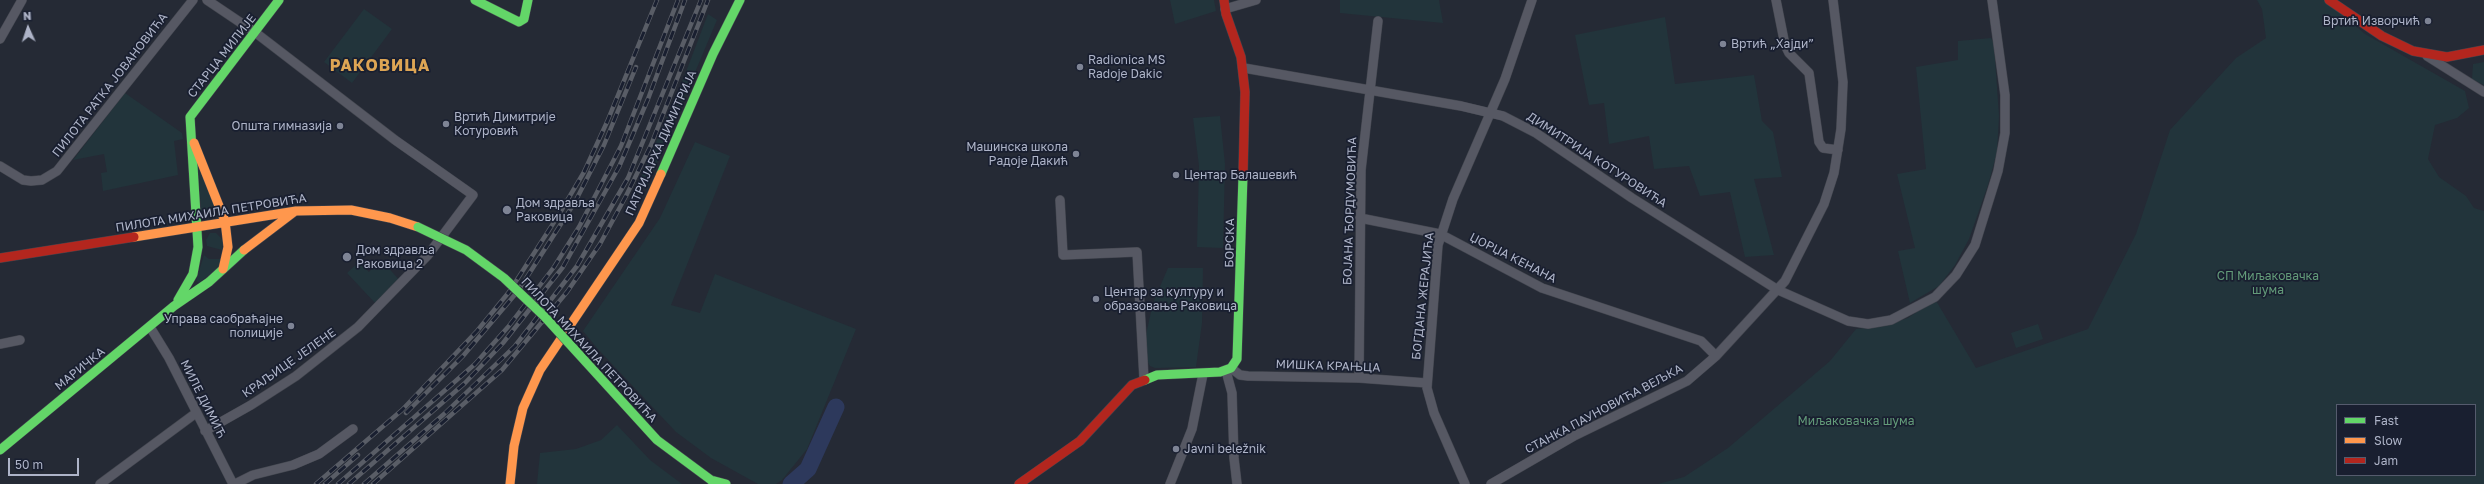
<!DOCTYPE html>
<html>
<head>
<meta charset="utf-8">
<style>
  body { margin:0 }
  #map { position:relative; width:2484px; height:484px; overflow:hidden; background:#252a35; font-family:"Golos Text",sans-serif }
  canvas { display:block }
  .legend { position:absolute; left:2336px; top:404px; width:140px; height:72px; box-sizing:border-box; background:#191f30; border:1px solid #555b6d; margin:0; padding:5px 7px; list-style:none; font-size:12px; color:#aeb4c8 }
  .legend li { display:flex; align-items:center; gap:8px; height:20px }
  .legend b { width:20px; border:1px solid #555b6d }
  .north { position:absolute; left:8px; top:8px; width:40px; height:40px; -webkit-text-stroke:3px #191f30; paint-order:stroke; rotate:357deg; font-size:11px; font-weight:700; line-height:16px; text-align:center; color:#aeb4c8 }
  .north::after { content:''; display:block; margin:auto; width:14px; height:18px; background:#aeb4c8; clip-path:polygon(50% 0,100% 100%,50% 72%,0 100%) }
  .scale { position:absolute; left:8px; top:458px; width:71px; height:18px; box-sizing:border-box; border:2px solid #aeb4c8; border-top:0; padding-left:5px; font-size:12px; line-height:14px; white-space:nowrap; color:#aeb4c8; -webkit-text-stroke:3px #191f30; paint-order:stroke }
</style>
</head>
<body>
<div id="map">
<canvas width="2484" height="484"></canvas>
<ul class="legend">
<li><b style="height:5px;background:#63d668"></b>Fast</li>
<li><b style="height:5px;background:#ff974d"></b>Slow</li>
<li><b style="height:5px;background:#b3261e"></b>Jam</li>
</ul>
<div class="north">N</div>
<div class="scale">50 m</div>
</div>
<script>
const g = document.querySelector('canvas').getContext('2d');
g.lineJoin = 'round';
function fillPath(path, color) { g.fillStyle = color; g.fill(path, 'evenodd'); }
const shape = rows => new Path2D(rows.map(r => 'M' + r).join(''));
function stroke(path, color, width, dash) { g.strokeStyle = color; g.lineWidth = width; g.lineCap = dash ? 'butt' : 'round'; g.setLineDash(dash || []); g.stroke(path); }
function drawText(font, color, halo, rows, align = 'center') {
  g.font = font + ' "Golos Text",sans-serif'; g.lineWidth = 3.5; g.setLineDash([]); g.textBaseline = 'middle'; g.strokeStyle = halo; g.fillStyle = color; for (const [text, x, y, turn = 0] of rows) {
    g.save(); g.translate(x, y); g.rotate((+turn || 0) * Math.PI / 180); g.textAlign = isNaN(turn) ? turn : align; if (halo) g.strokeText(text, 0, 0); g.fillText(text, 0, 0); g.restore();
  }
}
fillPath(shape([
  [1170,0,1214,0,1216,11,1175,24],
  [1340,0,1439,0,1443,23,1340,13],
  [2257,0,2325,0,2365,34,2465,91,2469,108,2457,118,2435,125,2428,159,2439,177,2466,196,2474,208,2484,211,2484,484,1658,484,1684,477,1728,448,1830,361,1856,329,1882,326,1908,318,1935,299,1976,368,2088,329,2136,234,2170,130,2236,58,2266,38,2262,9],
  [2337,405,2475,405,2475,475,2337,475],
  [364,9,392,29,352,83,324,62],
  [708,14,717,20,646,189,639,182,684,77],
  [1665,17,1675,84,1754,75,1762,121,1773,132,1782,177,1754,179,1774,255,1745,257,1730,192,1700,196,1689,166,1654,169,1649,136,1609,144,1604,103,1589,105,1575,35],
  [1991,38,1994,44,1999,116,1997,152,1988,185,1969,239,1955,265,1939,286,1910,303,1898,251,1915,248,1897,174,1926,169,1916,67,1958,60,1958,41],
  [2484,62,2484,85,2472,79,2473,64],
  [125,93,182,133,183,139,174,141,178,175,103,191,101,173,107,172,104,154,73,160],
  [1220,116,1225,164,1223,248,1197,247,1199,166,1193,118],
  [695,142,730,156,671,305,700,313,715,274,856,329,807,449,782,480,776,484,758,484,711,458,676,432,597,348,583,331,660,218],
  [198,159,216,207,214,212,209,216,201,212],
  [210,233,216,233,221,238,223,242,222,250,207,246,206,240],
  [204,255,209,259,221,259,219,267,199,283,196,281],
  [359,262,369,272,376,264,385,264,401,282,376,304,347,273],
  [1168,268,1203,268,1202,323,1196,367,1155,368,1150,366,1145,357,1145,339,1153,303],
  [2038,324,2043,339,2016,348,2011,333],
  [617,425,650,460,682,484,537,484,540,453,576,449,601,440]
]), '#22343b');
stroke(shape([
  [791,484,808,469,836,407]
]), '#2d395c', 17);
const street = shape([
  [1776,0,1785,45,1789,53,1809,73,1819,142,1823,148,1838,150],
  [1225,9,1256,0],
  [0,39,22,0],
  [2427,56,2484,92],
  [1244,68,1461,106,1503,116,1536,133,1632,198,1778,290,1848,321,1868,324,1891,320,1935,297,1956,275,1975,245,1998,171,2005,133,2005,95,1992,0],
  [0,166,23,180,31,181,42,180,57,171,193,0],
  [1060,200,1063,255,1137,252,1144,379],
  [1360,218,1440,234,1542,288,1701,341,1716,356],
  [150,327,169,358,233,484],
  [0,344,20,340],
  [1231,368,1240,375,1248,376,1359,378,1427,383],
  [1226,371,1232,393,1234,458,1237,484],
  [1359,378,1361,170,1378,21],
  [205,431,251,405,296,376,358,327,428,255,473,195,395,140,256,33,207,0],
  [100,484,196,413],
  [235,484,253,475,293,465,319,454,353,429],
  [1170,484,1192,429,1203,374],
  [1465,484,1434,413,1427,388,1438,245,1453,199,1505,79,1532,0],
  [1491,484,1574,436,1687,381,1716,356,1785,281,1824,204,1834,173,1841,129,1843,82,1833,0]
]);
const fast = shape([
  [475,0,519,22,524,19,528,0],
  [661,174,713,54,740,0],
  [178,300,193,274,198,247,190,117,279,0],
  [1145,380,1157,375,1220,372,1231,368,1237,359,1243,176],
  [0,450,174,306,209,282,244,250],
  [711,480,726,484]
]);
const slow = shape([
  [194,143,225,221,228,247,223,269],
  [134,237,296,211,351,210,390,218,418,227],
  [244,250,294,212],
  [510,484,514,446,523,408,540,370,639,223,661,174]
]);
const jam = shape([
  [1224,0,1226,14,1241,57,1245,92,1243,176],
  [2329,0,2382,36,2413,51,2447,57,2484,50],
  [0,258,134,237],
  [1019,484,1080,441,1132,385,1145,380]
]);
stroke(street, '#42454e', 10);
stroke(fast, '#42454e', 10);
stroke(slow, '#42454e', 10);
stroke(jam, '#42454e', 10);
stroke(street, '#565863', 9);
stroke(fast, '#63d668', 9);
stroke(slow, '#ff974d', 9);
stroke(jam, '#b3261e', 9);
const rail = shape([
  [406,413,463,356,518,291,575,202,604,145,636,67],
  [316,484,402,410,477,331,509,292,558,216,584,172,607,122,657,0],
  [325,484,358,455],
  [338,484,475,364,508,327,554,267,579,227,621,146,678,0],
  [349,484,465,383,503,343,563,267,619,167,648,99,685,0],
  [364,484,444,414,515,346,577,266,628,178,701,0],
  [373,484,502,370,567,292,600,244,626,196,651,145,708,0]
]);
stroke(rail, '#595d66', 4.5);
stroke(rail, '#191f30', 3, [9]);
const fastBridge = shape([
  [418,227,466,250,504,278,544,316,657,440,711,480]
]);
stroke(fastBridge, '#42454e', 10, []);
stroke(fastBridge, '#63d668', 9);
for (const [x, y, r, color] of [
  [2428,21,4,"#7e8495"],
  [1723,44,4,"#7e8495"],
  [1080,67,4,"#7e8495"],
  [446,124,4,"#7e8495"],
  [340,126,4,"#7e8495"],
  [1076,154,4,"#7e8495"],
  [1176,175,4,"#7e8495"],
  [507,210,5,"#7e8495"],
  [347,257,5,"#7e8495"],
  [1096,299,4,"#7e8495"],
  [291,326,4,"#7e8495"],
  [1176,449,4,"#7e8495"]
]) { const dot = new Path2D(); dot.arc(x, y, r, 0, 2 * Math.PI); g.fillStyle = color; g.fill(dot); stroke(dot, '#191f30', 1.5); }
drawText('12px', '#aeb4c8', '#191f30', [
  ["Вртић Изворчић",2420,21,"right"],
  ["Вртић „Хајди”",1731,44],
  ["Radionica MS",1088,60],
  ["Radoje Dakic",1088,74],
  ["Вртић Димитрије",454,117],
  ["Котуровић",454,131],
  ["Општа гимназија",332,126,"right"],
  ["Машинска школа",1068,147,"right"],
  ["Радоје Дакић",1068,161,"right"],
  ["Центар Балашевић",1184,175],
  ["Дом здравља",516,203],
  ["Раковица",516,217],
  ["Дом здравља",356,250],
  ["Раковица 2",356,264],
  ["Центар за културу и",1104,292],
  ["образовање Раковица",1104,306],
  ["Управа саобраћајне",283,319,"right"],
  ["полиције",283,333,"right"],
  ["Javni beležnik",1184,449]
], 'left');
drawText('12px', '#aeb4c8', '#191f30', [
  ["СТАРЦА МИЛИЈЕ",222,56,-52],
  ["ПИЛОТА РАТКА ЈОВАНОВИЋА",110,85,-52],
  ["ПАТРИЈАРХА ДИМИТРИЈА",661,143,-66],
  ["ДИМИТРИЈА КОТУРОВИЋА",1597,160,33],
  ["БОЈАНА ЂОРДУМОВИЋА",1350,211,-88],
  ["ПИЛОТА МИХАИЛА ПЕТРОВИЋА",211,213,-9],
  ["БОРСКА",1230,243,-89],
  ["ЏОРЏА КЕНАНА",1513,258,27],
  ["БОГДАНА ЖЕРАЈИЋА",1423,296,-84],
  ["ПИЛОТА МИХАИЛА ПЕТРОВИЋА",589,350,47],
  ["КРАЉИЦЕ ЈЕЛЕНЕ",289,363,-35],
  ["МИШКА КРАЊЦА",1328,366,2],
  ["МАРИЧКА",80,369,-39],
  ["МИЛЕ ДИМИЋ",203,399,63],
  ["СТАНКА ПАУНОВИЋА ВЕЉКА",1604,409,-28]
]);
drawText('12px', '#639b79', '#191f30', [
  ["СП Миљаковачка",2268,276],
  ["шума",2268,290],
  ["Миљаковачка шума",1856,421]
]);
g.letterSpacing = '1px';
drawText('bold 16px', '#dda554', '#191f30', [
  ["РАКОВИЦА",380,66]
]);
g.letterSpacing = '0px';
</script>
</body>
</html>
